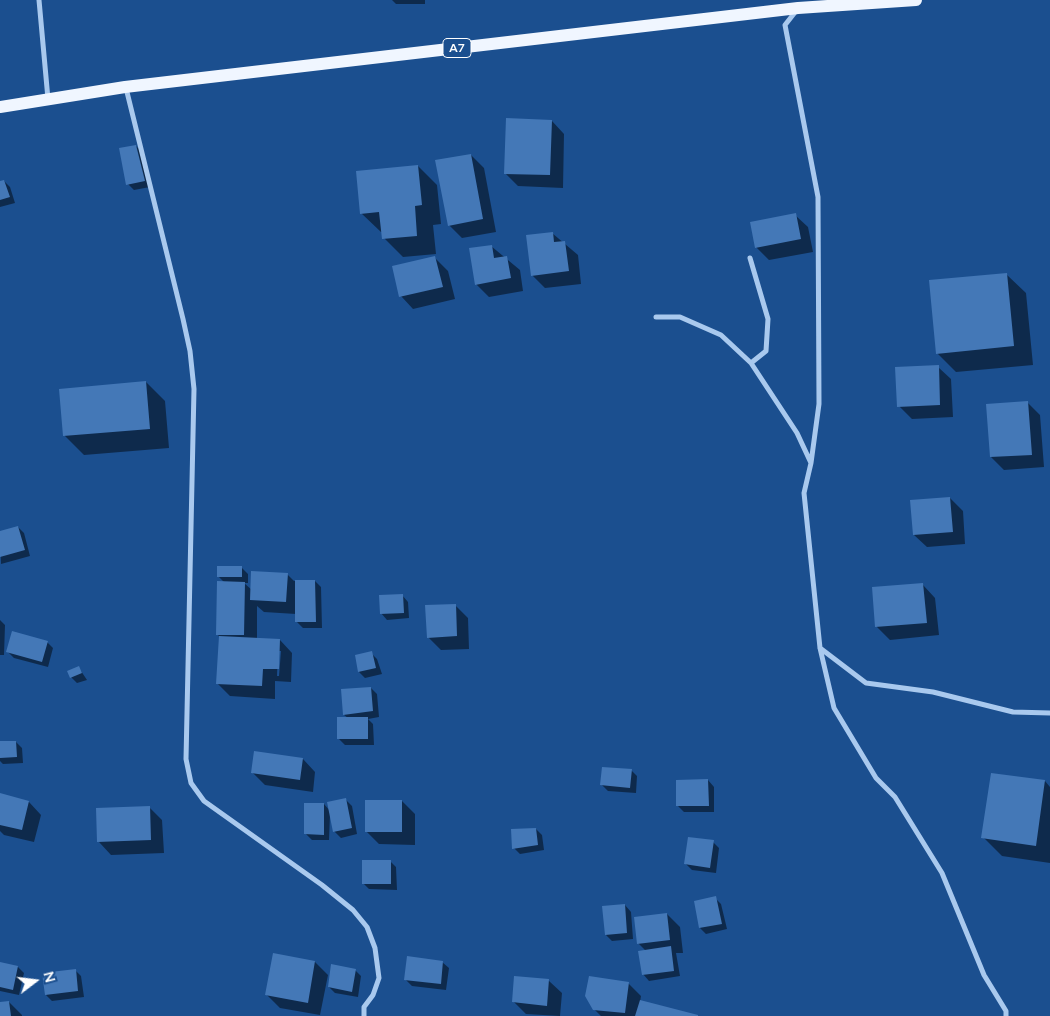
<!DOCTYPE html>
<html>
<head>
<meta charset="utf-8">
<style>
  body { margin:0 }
  #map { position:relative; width:1050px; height:1016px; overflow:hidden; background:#1b4f8f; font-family:Lato,sans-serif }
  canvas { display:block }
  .north { position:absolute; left:10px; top:956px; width:50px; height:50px; -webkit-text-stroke:4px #1b4f8f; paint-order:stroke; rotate:75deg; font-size:14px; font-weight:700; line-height:20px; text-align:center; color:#fff }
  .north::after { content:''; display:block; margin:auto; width:18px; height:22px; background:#fff; clip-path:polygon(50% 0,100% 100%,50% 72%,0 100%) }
</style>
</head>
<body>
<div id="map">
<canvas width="1050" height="1016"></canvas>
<div class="north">N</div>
</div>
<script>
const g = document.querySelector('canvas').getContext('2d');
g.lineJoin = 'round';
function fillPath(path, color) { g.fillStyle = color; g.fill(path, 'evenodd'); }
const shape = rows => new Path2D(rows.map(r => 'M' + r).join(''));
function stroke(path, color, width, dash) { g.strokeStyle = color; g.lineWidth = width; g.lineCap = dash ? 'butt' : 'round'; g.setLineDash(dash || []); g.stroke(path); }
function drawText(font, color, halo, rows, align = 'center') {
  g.font = font + ' Lato,sans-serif'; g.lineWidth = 4; g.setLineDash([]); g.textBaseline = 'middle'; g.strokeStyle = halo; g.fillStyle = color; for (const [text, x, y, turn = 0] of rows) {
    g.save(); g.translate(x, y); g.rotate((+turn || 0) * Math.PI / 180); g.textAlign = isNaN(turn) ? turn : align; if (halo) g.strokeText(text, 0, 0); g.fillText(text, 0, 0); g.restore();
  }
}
fillPath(shape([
  [392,0,425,0,425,4,396,4],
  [552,121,564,134,563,188,518,186,505,173],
  [136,146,142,152,150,187,134,190,128,184],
  [471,155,484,168,496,232,462,238,449,225],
  [418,166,437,185,441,224,433,225,436,254,403,257,384,238,383,232,381,232,361,213],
  [4,181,10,187,15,203,0,207,0,182],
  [795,215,808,227,813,252,769,260,756,247],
  [552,233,578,255,581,284,545,288,532,275],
  [491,246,520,270,523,291,489,297,476,284],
  [435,258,448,271,455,299,413,309,401,296],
  [1006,274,1026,293,1033,365,956,372,937,353],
  [938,367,951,379,953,417,912,419,899,406],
  [146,382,165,401,169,448,84,455,65,436,60,390],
  [1027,402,1040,415,1044,467,1004,470,991,457],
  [950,498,963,511,965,544,927,547,914,535],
  [18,527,24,533,30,556,1,564,0,532],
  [242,568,248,574,248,583,244,583,252,590,287,574,294,581,315,581,321,587,322,628,303,628,297,622,296,614,264,612,257,606,257,639,280,640,292,653,291,682,275,681,275,699,230,696,217,683,220,637,217,634,225,583,218,576],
  [278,651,281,651,279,676,277,676],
  [923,585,935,598,939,635,890,640,877,627,873,589],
  [402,595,408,602,409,618,387,620,381,613],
  [455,605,468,618,469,649,441,650,428,637],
  [0,620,5,625,4,655,0,655],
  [47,642,53,648,48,667,14,658,8,652],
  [371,653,377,659,382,674,365,678,359,672],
  [79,668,87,680,77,683,71,677],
  [371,688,377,694,379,717,368,719,373,724,374,745,345,745,339,739,348,718,344,715],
  [16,742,22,748,23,763,3,764,0,761,0,743],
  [303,759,315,772,313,792,265,785,252,772],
  [631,770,637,776,636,793,608,791,602,785],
  [708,780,714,787,714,812,684,812,678,806],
  [1045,781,1050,787,1050,863,1002,856,983,837],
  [0,794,29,802,41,815,34,842,4,835,0,831],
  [346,800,352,806,357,834,341,838,334,831,330,814,329,840,312,840,306,834,324,804,330,811],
  [402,801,415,814,415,845,379,844,366,831],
  [149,807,162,820,164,853,111,855,99,842],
  [536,829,542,835,544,850,520,854,514,848],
  [713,842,719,848,716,873,692,870,686,864],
  [390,861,396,867,397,890,369,889,363,883],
  [715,898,721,904,727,929,706,934,700,928],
  [625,905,631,912,633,939,612,941,606,935],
  [667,914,680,927,683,953,676,953,680,976,649,981,643,974,646,951,638,943],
  [274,954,315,962,328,975,320,1015,280,1008,267,995],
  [442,962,449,968,446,990,412,986,406,980],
  [0,963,18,967,24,973,19,995,0,991],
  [75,970,81,976,84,997,52,1001,46,995],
  [355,970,361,976,358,997,335,993,329,987],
  [515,977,549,981,562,993,560,1016,526,1014,513,1001],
  [628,983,641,996,640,1002,695,1016,601,1016,594,1009],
  [9,1002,22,1015,22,1016,0,1016,0,1003]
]), '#0007');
fillPath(shape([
  [506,118,552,120,550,175,504,174],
  [136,145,145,181,126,185,119,148],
  [471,154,483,219,448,226,435,160],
  [418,165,422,205,415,206,417,236,382,239,379,212,360,214,356,171],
  [4,180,10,197,0,200,0,181],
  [796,213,801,239,755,248,750,222],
  [553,232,554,242,565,241,569,271,531,276,526,235],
  [492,245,494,258,507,256,511,278,475,285,469,248],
  [435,256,443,287,399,297,392,266],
  [1007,273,1014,346,936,354,929,280],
  [939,365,940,405,897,407,895,367],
  [146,381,150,429,63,436,59,389],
  [1028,401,1032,455,990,457,986,404],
  [950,497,953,532,913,535,910,500],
  [18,526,25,550,0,557,0,531],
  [217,566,242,566,242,577,217,577],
  [251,571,288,573,286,602,250,600],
  [295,580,315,580,316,622,295,622],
  [217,581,245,582,244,635,216,635],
  [923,583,927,623,875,627,872,587],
  [403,594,404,613,380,614,379,595],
  [456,604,457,636,427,638,425,605],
  [12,631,48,641,42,662,6,652],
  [219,636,280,639,279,669,263,669,262,686,216,684],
  [372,651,376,668,358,672,355,655],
  [79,666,82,673,70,678,67,671],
  [371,687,373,711,343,715,341,689],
  [337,717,368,717,368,739,337,739],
  [0,741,16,741,17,757,0,758],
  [254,751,303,758,300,780,251,773],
  [602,767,632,769,630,788,600,785],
  [991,773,1045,780,1036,846,981,838],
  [708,779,709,806,676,806,676,780],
  [0,793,29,801,22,830,0,825],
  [346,798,352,828,333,832,327,802],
  [365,800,402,800,402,832,365,832],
  [304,803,324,803,324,835,304,834],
  [150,806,151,840,97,842,96,808],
  [536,828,538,845,512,849,511,829],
  [688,837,714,840,710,868,684,864],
  [362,860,391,860,391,884,362,884],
  [716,896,722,924,699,928,694,901],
  [625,904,627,933,605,935,602,906],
  [667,913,670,940,637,944,634,917],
  [671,946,674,971,642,975,638,951],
  [273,953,315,961,308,1003,265,995],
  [407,956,443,961,441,984,404,980],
  [0,962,18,966,13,990,0,987],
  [331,964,356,969,352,992,328,987],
  [76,969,78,991,45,995,42,973],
  [514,976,549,979,547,1006,512,1002],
  [589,976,629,982,625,1013,593,1010,585,996],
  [640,1000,698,1015,698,1016,635,1016],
  [9,1001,11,1016,0,1016,0,1002]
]), '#4478b7');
stroke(shape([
  [39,0,48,99],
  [796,11,785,25,818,197,819,404,811,463],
  [126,88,183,319,190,351,194,389,186,759,191,783,204,801,322,885,353,910,367,927,375,948,379,978,373,995,364,1007,364,1016],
  [750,258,768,319,766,351,751,363],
  [656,317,680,317,721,335,751,363,797,433,811,463,804,493,820,648,834,708,876,778,895,797,942,873,984,975,1006,1011,1006,1016],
  [820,648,866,683,933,692,1013,712,1050,713]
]), '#a9c9ee', 5);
stroke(shape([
  [0,107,125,87,798,8,916,0]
]), '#f0f6ff', 12);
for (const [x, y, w] of [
  [457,48,28]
]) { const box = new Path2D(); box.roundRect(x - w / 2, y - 9.5, w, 19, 4); g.fillStyle = '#1b4f8f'; g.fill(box); stroke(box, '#fff', 1); }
drawText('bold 12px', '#fff', null, [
  ["A7",457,48]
]);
</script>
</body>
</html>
